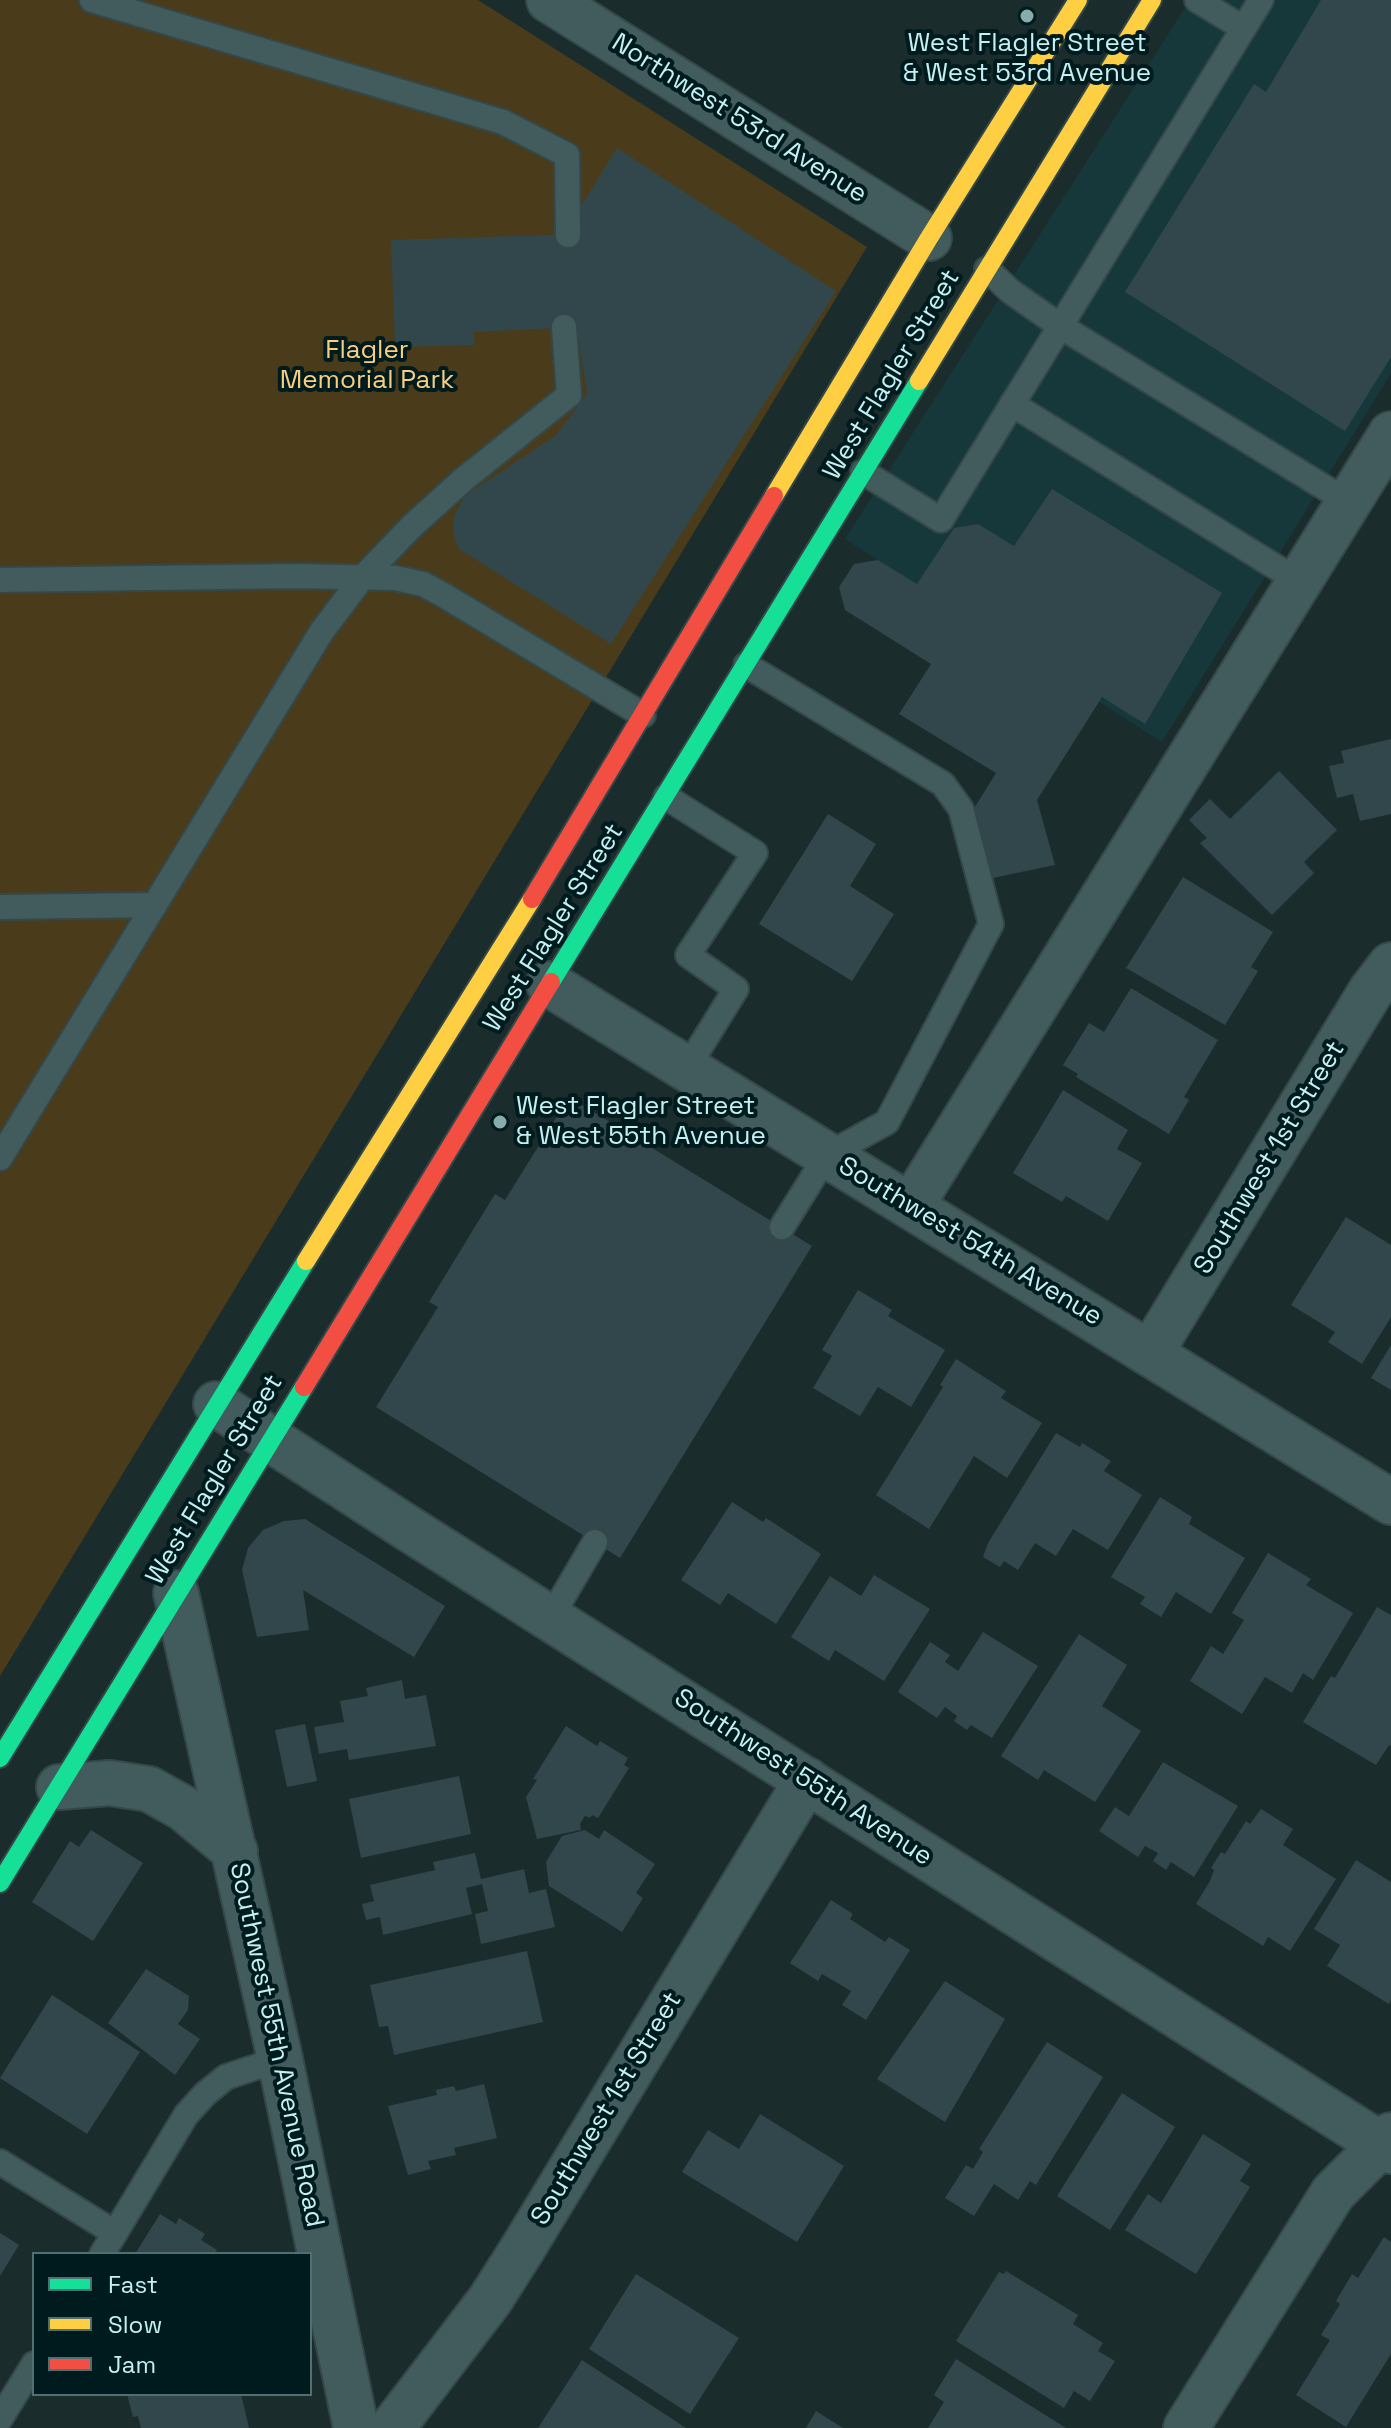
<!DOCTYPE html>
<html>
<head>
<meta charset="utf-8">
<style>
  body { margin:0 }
  #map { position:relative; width:1391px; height:2428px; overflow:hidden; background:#1b2c2d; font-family:"Space Grotesk",sans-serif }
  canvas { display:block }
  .legend { position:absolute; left:32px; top:2252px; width:280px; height:144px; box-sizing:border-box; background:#001b1d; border:2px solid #4e7073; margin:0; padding:10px 14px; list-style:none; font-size:24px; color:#c2f0f3 }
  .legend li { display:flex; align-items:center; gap:16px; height:40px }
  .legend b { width:40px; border:2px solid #4e7073 }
</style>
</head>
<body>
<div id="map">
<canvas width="1391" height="2428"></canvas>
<ul class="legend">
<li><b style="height:10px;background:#16e098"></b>Fast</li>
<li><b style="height:10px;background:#ffcf43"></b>Slow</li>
<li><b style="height:10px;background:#f24e42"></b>Jam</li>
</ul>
</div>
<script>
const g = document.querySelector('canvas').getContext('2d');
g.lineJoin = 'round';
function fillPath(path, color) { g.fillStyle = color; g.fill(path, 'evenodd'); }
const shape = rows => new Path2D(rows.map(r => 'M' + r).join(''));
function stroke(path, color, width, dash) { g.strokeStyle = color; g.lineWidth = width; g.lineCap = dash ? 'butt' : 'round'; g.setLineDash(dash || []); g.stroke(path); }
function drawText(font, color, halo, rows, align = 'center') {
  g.font = font + ' "Space Grotesk",sans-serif'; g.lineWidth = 8; g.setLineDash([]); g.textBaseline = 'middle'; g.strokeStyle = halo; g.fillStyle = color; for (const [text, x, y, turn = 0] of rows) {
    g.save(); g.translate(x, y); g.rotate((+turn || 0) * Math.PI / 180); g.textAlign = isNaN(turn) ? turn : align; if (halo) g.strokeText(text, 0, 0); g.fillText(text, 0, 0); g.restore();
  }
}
fillPath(shape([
  [1190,0,1391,0,1391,374,1162,742,845,539]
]), '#16383b');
fillPath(shape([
  [0,0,478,0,867,247,0,1676]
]), '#4a3c1a');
fillPath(shape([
  [1321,0,1391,0,1391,357,1345,431,1125,292,1254,84,1266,92],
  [617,148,836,291,611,644,459,549,453,533,454,516,465,496,556,435,587,394,577,327,473,332,475,345,395,347,391,240,578,234,576,214],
  [1052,489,1222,593,1145,724,1102,697,1037,800,1055,865,983,880,968,818,996,773,899,714,931,664,845,610,839,587,854,564,878,560,917,584,954,528,978,524,1014,546],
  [1391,739,1391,814,1360,821,1353,794,1337,798,1329,766,1344,763,1341,751],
  [1279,771,1337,830,1304,862,1314,873,1272,915,1200,843,1207,838,1189,820,1210,799,1230,819],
  [828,814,876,844,850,886,894,914,852,981,759,924],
  [1183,877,1273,932,1251,967,1258,971,1225,1025,1126,968],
  [1131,988,1218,1040,1184,1097,1189,1100,1169,1134,1076,1077,1078,1074,1063,1065,1089,1023,1104,1032],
  [1063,1090,1128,1130,1117,1149,1142,1163,1108,1221,1066,1196,1062,1202,1013,1173],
  [569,1097,812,1246,620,1558,376,1407,438,1307,429,1302,495,1194,505,1200],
  [1346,1217,1391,1245,1391,1317,1362,1364,1328,1342,1335,1332,1291,1305],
  [858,1290,892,1310,888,1316,945,1350,911,1407,878,1387,860,1416,813,1388,832,1356,822,1350],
  [1391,1345,1391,1390,1371,1378],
  [956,1359,1006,1391,1001,1398,1042,1423,1007,1478,974,1456,929,1529,876,1495,943,1387,940,1385],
  [1056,1433,1080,1447,1082,1443,1111,1461,1104,1471,1142,1495,1108,1550,1073,1529,1056,1556,1035,1543,1018,1570,1004,1561,1000,1567,983,1557,988,1543],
  [1160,1497,1192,1517,1189,1524,1245,1558,1211,1614,1176,1592,1161,1617,1140,1604,1145,1597,1111,1577],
  [732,1502,763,1522,766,1518,821,1554,776,1624,728,1593,720,1605,681,1580],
  [305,1519,445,1606,414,1657,303,1590,309,1630,257,1637,242,1570,248,1548,263,1530,284,1521],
  [1268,1553,1311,1579,1306,1585,1353,1613,1313,1680,1303,1673,1292,1693,1265,1677,1242,1714,1190,1681,1211,1646,1223,1654,1244,1620,1232,1613],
  [874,1575,930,1609,884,1681,835,1650,829,1661,791,1637,830,1576,861,1596],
  [1377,1607,1391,1615,1391,1746,1389,1745,1376,1765,1303,1722,1331,1676,1335,1678],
  [983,1632,1038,1666,992,1738,971,1725,967,1730,954,1721,957,1716,945,1707,937,1718,898,1692,930,1642,950,1655,945,1662,958,1671],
  [1079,1634,1127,1665,1102,1706,1141,1731,1095,1802,1044,1770,1038,1780,1001,1756],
  [402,1680,405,1699,426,1695,436,1746,349,1760,347,1749,319,1754,314,1727,344,1722,340,1701,368,1696,366,1688],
  [305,1724,317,1781,287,1787,275,1730],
  [566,1726,597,1746,600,1741,628,1758,624,1765,629,1768,598,1818,592,1815,590,1818,585,1816,580,1824,581,1830,537,1839,526,1797,537,1780,533,1779],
  [1163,1762,1238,1806,1194,1877,1171,1862,1166,1870,1153,1861,1158,1853,1145,1846,1138,1857,1099,1831,1115,1807,1129,1816],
  [459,1776,471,1834,361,1858,349,1799],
  [1261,1809,1293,1829,1283,1845,1336,1879,1290,1951,1268,1937,1263,1946,1196,1904,1210,1881,1214,1870,1211,1868,1221,1852,1225,1854,1246,1821,1250,1824],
  [91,1830,143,1863,93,1941,32,1902,70,1841,79,1847],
  [585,1830,599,1839,604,1830,655,1864,636,1893,643,1898,622,1932,549,1886,546,1862,562,1836],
  [475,1853,481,1879,524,1869,529,1893,546,1889,555,1927,481,1944,475,1914,488,1911,482,1884,466,1888,472,1914,383,1935,380,1917,366,1920,362,1904,374,1901,370,1885,435,1870,433,1862],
  [1356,1860,1391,1882,1391,2000,1389,2004,1327,1966,1340,1945,1314,1929],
  [831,1900,853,1914,850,1919,885,1942,889,1937,910,1950,866,2020,842,2005,851,1991,822,1974,818,1981,790,1963],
  [527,1951,543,2022,394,2055,388,2026,379,2027,370,1985],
  [146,1969,189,1996,188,2010,178,2024,200,2039,175,2075,108,2023],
  [945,1981,1005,2019,945,2122,877,2079],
  [52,1995,140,2052,87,2134,0,2078],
  [1047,2042,1103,2077,1036,2185,1030,2181,1018,2200,994,2184,974,2216,945,2198,966,2165,973,2169,983,2152,979,2149],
  [484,2084,497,2138,454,2148,456,2155,428,2161,431,2169,408,2175,388,2106,437,2095,436,2090,454,2086,456,2091],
  [1122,2093,1175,2127,1110,2230,1057,2196],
  [760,2114,844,2166,797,2242,682,2172,708,2130,739,2149],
  [1203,2134,1251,2164,1240,2181,1250,2187,1196,2274,1125,2230,1148,2194,1161,2203],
  [160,2214,176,2224,179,2218,205,2234,201,2240,217,2250,215,2254,135,2254],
  [0,2233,19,2245,0,2276],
  [1384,2237,1391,2242,1391,2354,1346,2427,1296,2395,1330,2340,1321,2335,1340,2304,1336,2301,1352,2274,1358,2278],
  [1006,2271,1078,2315,1073,2324,1103,2343,1098,2351,1115,2361,1090,2401,1074,2391,1064,2408,956,2341,999,2272,1004,2274],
  [636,2274,739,2338,690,2414,589,2349],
  [956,2359,1066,2428,928,2428,944,2402,934,2395],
  [582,2360,686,2428,538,2428],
  [127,2394,241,2394,249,2428,141,2428,138,2416,133,2417],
  [816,2411,843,2428,806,2428]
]), '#32474b');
const lane = shape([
  [92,0,503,122,567,155,568,235],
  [1197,0,1243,28],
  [987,269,1010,291,1060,326,1350,503],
  [1012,404,1300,582],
  [863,472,941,520,1261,0],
  [0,580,296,576,395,578,423,584,445,596,643,715],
  [746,665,943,784,961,809,991,924,887,1122,827,1155,782,1227],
  [666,797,755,853,688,955,736,989,687,1068],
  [0,907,155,905],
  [0,1158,322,631,362,578,412,526,464,479,569,395,564,327],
  [551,1617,595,1542],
  [0,2162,115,2233,186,2115,205,2094,226,2077,280,2059],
  [102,2254,115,2233],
  [0,2419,34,2364]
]);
const street = shape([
  [549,0,929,238],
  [549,984,1391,1502],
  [911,1206,1391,434],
  [1151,1352,1371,991,1391,965],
  [216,1404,406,1527,1391,2151],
  [176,1593,280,2059,356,2428],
  [59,1787,110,1783,149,1789,183,1808,235,1851],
  [392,2428,490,2300,523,2248,807,1780],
  [1186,2428,1333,2193,1391,2135]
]);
const fast = shape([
  [551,982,919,381],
  [0,1758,306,1261],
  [0,1883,304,1387]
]);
const slow = shape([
  [919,381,1152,0],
  [774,496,929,238,1078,0],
  [306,1261,532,899]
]);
const jam = shape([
  [532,899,774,496],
  [304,1387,551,982]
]);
stroke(lane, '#344849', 28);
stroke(street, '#344849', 48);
stroke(fast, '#344849', 22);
stroke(slow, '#344849', 22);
stroke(jam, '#344849', 22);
stroke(lane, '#425c5d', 24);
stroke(street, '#425c5d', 44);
stroke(fast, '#16e098', 18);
stroke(slow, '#ffcf43', 18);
stroke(jam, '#f24e42', 18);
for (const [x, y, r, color] of [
  [1027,16,8,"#88abae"],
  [500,1122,8,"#88abae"]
]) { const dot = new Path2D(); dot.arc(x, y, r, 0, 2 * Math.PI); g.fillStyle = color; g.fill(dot); stroke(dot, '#001b1d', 3); }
drawText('26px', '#c2f0f3', '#001b1d', [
  ["West Flagler Street",1027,44],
  ["& West 53rd Avenue",1027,74],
  ["West Flagler Street",516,1107,"left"],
  ["& West 55th Avenue",516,1137,"left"]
]);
drawText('26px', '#c2f0f3', '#001b1d', [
  ["Northwest 53rd Avenue",739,119,32],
  ["West Flagler Street",892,375,-59],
  ["West Flagler Street",554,928,-58],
  ["Southwest 1st Street",1270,1158,-59],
  ["Southwest 54th Avenue",970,1242,31],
  ["West Flagler Street",215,1480,-59],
  ["Southwest 55th Avenue",803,1778,33],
  ["Southwest 55th Avenue Road",276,2045,78],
  ["Southwest 1st Street",607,2109,-59]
]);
drawText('26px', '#face7f', '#001b1d', [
  ["Flagler",367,351],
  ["Memorial Park",367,381]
]);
</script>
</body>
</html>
